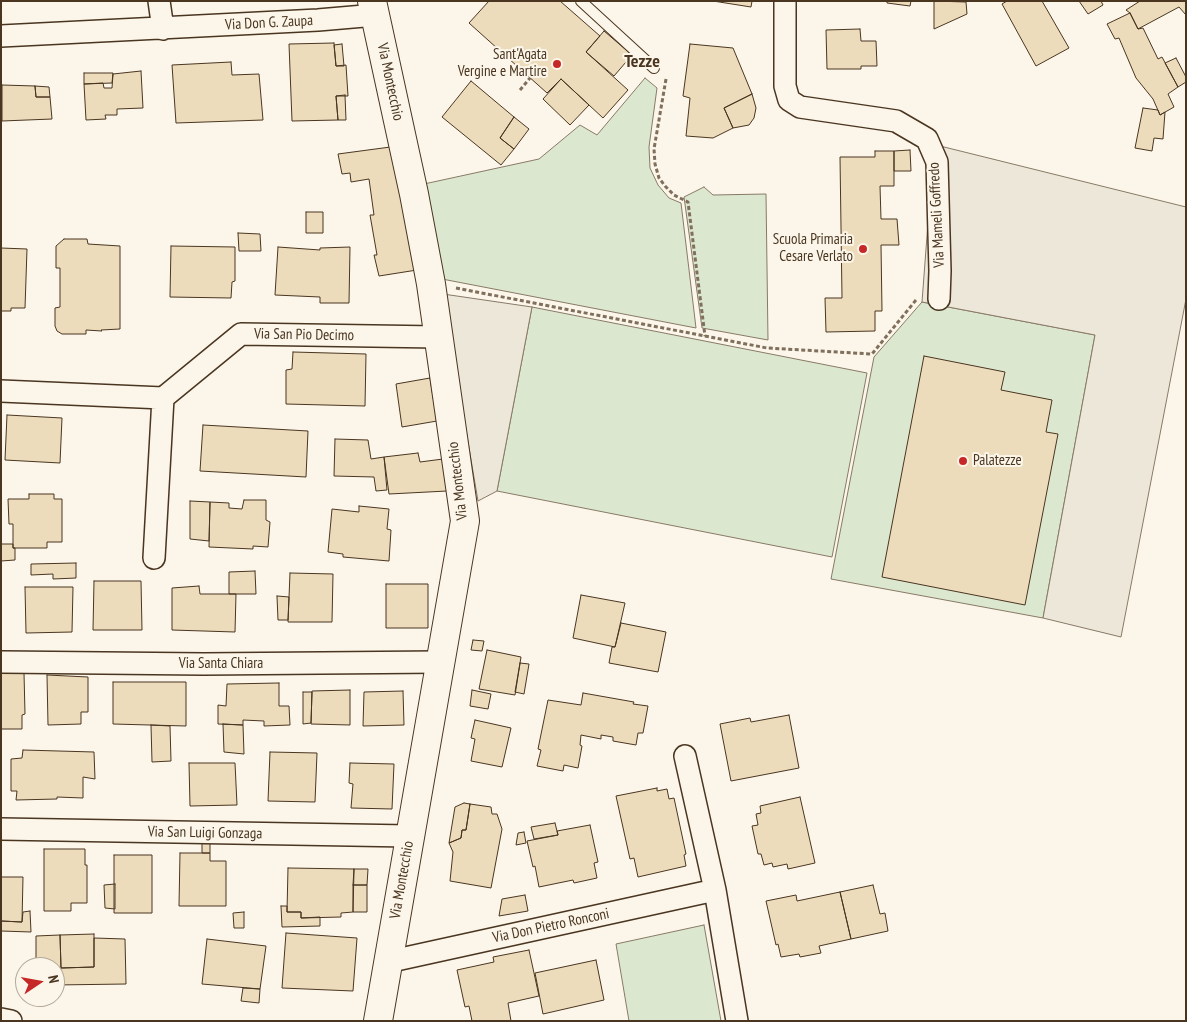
<!DOCTYPE html>
<html>
<head>
<meta charset="utf-8">
<style>
  body { margin:0 }
  #map { position:relative; width:1187px; height:1022px; overflow:hidden; background:#fbf6e9; font-family:"PT Sans Narrow",sans-serif }
  canvas { display:block }
  .frame { position:absolute; inset:0; border:2px solid #4a3520; pointer-events:none }
  .north { position:absolute; left:15px; top:957px; width:50px; height:50px; box-sizing:border-box; background:#fbf6e9; border:1px solid #b4a999; border-radius:50%; rotate:78deg; font-size:14px; font-weight:700; line-height:20px; text-align:center; color:#4a3520 }
  .north::after { content:''; display:block; margin:auto; width:18px; height:22px; background:#c62828; clip-path:polygon(50% 0,100% 100%,50% 72%,0 100%) }
</style>
</head>
<body>
<div id="map">
<canvas width="1187" height="1022"></canvas>
<div class="frame"></div>
<div class="north">N</div>
</div>
<script>
const g = document.querySelector('canvas').getContext('2d');
g.lineJoin = 'round';
function fillPath(path, color) { g.fillStyle = color; g.fill(path, 'evenodd'); }
const shape = rows => new Path2D(rows.map(r => 'M' + r).join(''));
function stroke(path, color, width, dash) { g.strokeStyle = color; g.lineWidth = width; g.lineCap = dash ? 'butt' : 'round'; g.setLineDash(dash || []); g.stroke(path); }
function drawText(font, color, halo, rows, align = 'center') {
  g.font = font + ' "PT Sans Narrow",sans-serif'; g.lineWidth = 4; g.setLineDash([]); g.textBaseline = 'middle'; g.strokeStyle = halo; g.fillStyle = color; for (const [text, x, y, turn = 0] of rows) {
    g.save(); g.translate(x, y); g.rotate((+turn || 0) * Math.PI / 180); g.textAlign = isNaN(turn) ? turn : align; if (halo) g.strokeText(text, 0, 0); g.fillText(text, 0, 0); g.restore();
  }
}
const green = shape([
  [645,78,657,88,649,147,650,168,658,185,669,198,681,203,696,328,442,279,424,184,539,159,580,125,597,135,645,78],
  [704,187,713,195,766,194,768,340,702,328,684,197,704,187],
  [922,302,1095,335,1043,618,831,579,874,357,922,302],
  [532,307,867,373,832,557,497,491,532,307],
  [704,925,721,1021,629,1021,616,944,704,925]
]);
fillPath(green, '#dce7d0');
stroke(green, '#887966', 1);
const parking = shape([
  [940,146,1186,207,1186,299,1121,637,1043,618,1095,335,922,302,930,196,925,154,940,146],
  [443,294,532,307,497,491,478,501,443,294]
]);
fillPath(parking, '#ede7d9');
stroke(parking, '#887966', 1);
const building = shape([
  [489,1,560,1,600,36,586,52,628,90,603,118,561,79,547,93,469,23,489,1],
  [713,1,752,1,751,7,713,1],
  [887,1,911,1,910,6,887,3,887,1],
  [934,1,966,2,967,14,934,29,934,1],
  [1007,1,1042,1,1069,48,1036,66,1002,4,1007,1],
  [1079,1,1101,1,1103,5,1088,14,1079,1],
  [1140,1,1186,1,1186,15,1179,7,1138,29,1130,13,1126,10,1140,1],
  [1130,13,1138,29,1143,28,1158,59,1162,57,1178,87,1168,94,1174,107,1160,115,1153,99,1136,78,1119,38,1115,39,1107,24,1130,13],
  [860,29,861,41,876,41,877,66,861,66,861,69,827,69,826,30,860,29],
  [604,31,632,55,614,76,586,52,604,31],
  [334,43,336,66,346,65,348,96,336,96,338,120,292,121,289,44,334,43],
  [342,44,344,66,336,66,334,45,342,44],
  [690,44,733,48,752,94,724,108,733,128,713,138,686,136,690,98,683,96,690,44],
  [1176,58,1186,77,1186,82,1178,87,1165,63,1176,58],
  [231,62,232,75,259,74,263,120,176,123,172,65,231,62],
  [141,71,143,108,117,109,117,115,105,115,106,119,86,120,84,84,103,83,104,88,112,88,113,74,141,71],
  [84,73,113,73,112,83,84,84,84,73],
  [561,79,589,105,570,125,543,99,561,79],
  [471,81,514,117,500,138,514,149,501,165,442,117,471,81],
  [2,85,35,86,36,97,50,97,52,119,2,121,2,85],
  [35,86,49,87,50,97,36,97,35,86],
  [752,94,756,108,754,118,749,125,733,128,724,108,752,94],
  [345,95,346,120,338,120,336,96,345,95],
  [1143,108,1158,110,1160,115,1165,112,1163,139,1154,138,1152,151,1135,148,1143,108],
  [514,117,529,129,514,149,500,138,514,117],
  [398,146,417,270,379,276,374,255,377,255,370,215,374,215,369,179,351,182,350,173,342,174,338,154,398,146],
  [910,150,911,171,894,171,894,151,910,150],
  [875,151,894,151,894,186,880,186,881,219,897,219,899,245,881,245,882,311,875,311,875,331,826,332,825,298,842,298,840,157,875,157,875,151],
  [306,212,323,212,323,233,306,233,306,212],
  [238,233,260,234,261,251,239,251,238,233],
  [64,239,87,239,88,244,120,246,120,329,101,330,102,331,86,330,86,334,62,334,57,331,55,326,55,308,60,307,60,268,56,268,56,246,64,239],
  [171,246,235,247,235,281,232,282,231,298,170,297,171,246],
  [278,247,320,250,320,248,350,247,349,303,320,303,320,297,275,295,278,247],
  [1,248,27,249,25,308,11,308,11,311,1,311,1,248],
  [293,352,366,354,365,406,286,404,286,370,292,369,293,352],
  [924,356,1005,372,1001,390,1052,400,1046,432,1058,434,1025,605,882,577,924,356],
  [430,378,437,421,402,427,396,384,430,378],
  [7,415,62,418,60,463,5,460,7,415],
  [203,425,308,431,306,477,200,471,203,425],
  [335,439,368,440,371,459,384,457,387,490,376,491,374,477,334,476,335,439],
  [418,453,420,462,443,459,447,491,389,494,384,457,418,453],
  [29,494,54,494,54,499,62,499,62,542,47,542,47,548,13,548,13,524,9,524,8,499,29,499,29,494],
  [244,500,266,500,266,520,270,522,268,547,253,546,253,549,209,547,210,502,229,503,229,508,242,509,244,500],
  [190,501,210,502,209,541,190,539,190,501],
  [359,506,389,509,387,529,391,530,389,561,343,557,343,554,328,552,332,509,359,512,359,506],
  [1,528,1,544,13,544,13,548,15,548,15,560,1,561,1,528],
  [76,563,76,578,53,579,53,574,31,575,31,564,76,563],
  [255,571,256,594,229,594,229,572,255,571],
  [290,573,333,574,332,622,288,622,290,573],
  [94,581,141,581,142,630,93,630,94,581],
  [386,584,428,584,428,628,386,628,386,584],
  [199,586,200,594,236,594,235,632,172,630,172,588,199,586],
  [25,587,73,587,72,632,26,633,25,587],
  [581,595,625,603,615,647,573,638,581,595],
  [277,596,289,597,288,620,278,620,277,596],
  [621,623,666,632,658,672,609,663,612,647,615,647,621,623],
  [473,640,484,641,482,651,471,650,473,640],
  [487,650,521,657,515,695,479,689,487,650],
  [520,663,529,664,524,694,515,692,520,663],
  [1,673,24,673,25,714,22,715,22,729,1,729,1,673],
  [47,675,88,677,88,712,81,712,81,724,48,725,47,675],
  [113,682,186,682,186,726,113,724,113,682],
  [279,683,279,706,289,706,290,725,264,726,264,721,243,720,243,725,218,724,218,705,226,706,227,684,279,683],
  [350,690,350,725,311,724,312,691,350,690],
  [472,690,491,694,488,709,470,706,472,690],
  [403,691,404,725,363,726,364,692,403,691],
  [303,692,312,692,311,723,303,724,303,692],
  [583,693,634,702,633,704,648,706,643,733,638,733,636,745,613,741,613,737,601,735,601,739,581,735,580,745,582,746,578,768,564,765,563,771,537,766,541,750,538,749,548,700,581,705,583,693],
  [789,715,799,768,731,781,720,724,750,718,751,722,789,715],
  [475,720,511,728,502,767,471,761,475,739,471,738,475,720],
  [223,724,243,725,244,754,224,752,223,724],
  [151,725,170,726,171,761,152,762,151,725],
  [23,750,94,752,95,779,83,777,83,798,57,797,57,799,16,800,17,791,11,791,11,759,22,758,23,750],
  [270,752,317,753,315,802,268,801,270,752],
  [189,763,235,763,237,805,190,806,189,763],
  [350,763,394,764,392,809,351,808,353,784,349,783,350,763],
  [657,788,657,791,667,789,669,799,674,798,686,854,684,855,686,866,638,877,634,858,630,859,616,796,657,788],
  [800,797,815,863,788,869,787,864,773,867,772,863,764,865,761,854,758,854,752,826,758,825,756,814,761,813,760,806,800,797],
  [464,803,470,804,466,830,462,830,461,838,449,843,455,807,464,803],
  [470,804,491,807,492,814,497,814,502,829,491,888,450,881,453,852,449,843,461,838,462,830,466,830,470,804],
  [555,823,558,835,534,839,531,827,555,823],
  [590,825,598,862,594,863,597,878,574,883,573,880,539,887,535,866,533,867,527,841,558,835,557,831,590,825],
  [524,832,526,843,516,845,518,833,524,832],
  [202,838,210,838,210,853,202,853,202,838],
  [44,849,85,849,85,865,87,865,87,903,71,903,71,911,44,911,44,849],
  [180,853,210,853,210,861,226,861,226,906,179,906,180,853],
  [114,855,152,855,152,913,114,913,114,855],
  [288,868,354,869,353,912,341,913,341,917,301,918,301,912,287,912,288,868],
  [354,869,368,869,367,885,353,885,354,869],
  [1,877,23,877,22,922,1,921,1,877],
  [115,884,115,909,105,908,104,885,115,884],
  [353,885,367,885,367,912,353,912,353,885],
  [873,885,880,914,885,913,888,931,851,939,840,892,873,885],
  [840,892,851,939,819,946,821,953,800,957,799,954,781,957,778,944,776,945,766,901,796,895,797,901,840,892],
  [525,895,528,911,499,916,502,899,525,895],
  [281,906,287,906,287,912,301,912,301,918,320,917,320,926,282,927,281,906],
  [30,911,31,932,1,931,1,921,22,922,23,912,30,911],
  [244,912,244,928,234,928,233,913,244,912],
  [286,933,357,938,353,991,282,988,286,933],
  [94,934,94,967,61,968,60,935,94,934],
  [60,935,61,968,94,967,94,938,125,939,126,984,55,985,55,967,36,967,36,936,60,935],
  [207,939,266,946,260,989,202,984,207,939],
  [529,950,539,996,508,1003,511,1021,472,1021,469,1006,465,1007,457,970,494,962,493,957,529,950],
  [596,960,604,1000,543,1014,535,973,596,960],
  [243,988,260,989,259,1003,241,1001,243,988]
]);
fillPath(building, '#ecdcbc');
stroke(building, '#4a3520', 1);
const lane = shape([
  [581,1,654,68]
]);
const street = shape([
  [159,1,163,29],
  [785,1,785,86,789,100,800,107,896,121,927,139,937,162,940,271,939,299],
  [1,36,318,20,376,15],
  [1,391,163,398,241,334,438,337],
  [154,558,163,398],
  [1,662,204,664,440,662],
  [1,829,409,836],
  [715,890,737,1021],
  [387,962,715,890,685,756],
  [1,1019,11,1021]
]);
const secondary = shape([
  [372,1,414,194,431,284,465,521,378,1021]
]);
stroke(lane, '#4a3520', 12);
stroke(street, '#4a3520', 24);
stroke(secondary, '#4a3520', 30);
stroke(shape([
  [666,79,654,149,655,164,659,178,665,186,674,195,688,202,705,336],
  [520,90,530,78],
  [456,288,767,348,872,354,916,300]
]), '#7f6f5c', 3, [4, 2.5]);
stroke(lane, '#fbf6e9', 10);
stroke(street, '#fbf6e9', 21);
stroke(secondary, '#fbf6e9', 28);
for (const [x, y, r, color] of [
  [557,64,5,"#c62828"],
  [863,249,5,"#c62828"],
  [963,461,5,"#c62828"]
]) { const dot = new Path2D(); dot.arc(x, y, r, 0, 2 * Math.PI); g.fillStyle = color; g.fill(dot); stroke(dot, '#fbf6e9', 2); }
drawText('15px', '#4a3520', '#fbf6e9', [
  ["Via Don G. Zaupa",269,23,-3],
  ["Via Montecchio",390,82,78],
  ["Via Mameli Goffredo",937,215,-93],
  ["Via San Pio Decimo",304,335,1],
  ["Via Montecchio",458,481,-97],
  ["Via Santa Chiara",221,664],
  ["Via San Luigi Gonzaga",205,833,1],
  ["Via Montecchio",402,880,-80],
  ["Via Don Pietro Ronconi",551,926,-12]
]);
drawText('15px', '#4a3520', '#fbf6e9', [
  ["Sant'Agata",547,55],
  ["Vergine e Martire",547,72],
  ["Scuola Primaria",853,240],
  ["Cesare Verlato",853,257],
  ["Palatezze",973,461,"left"]
], 'right');
drawText('bold 18px', '#4a3520', '#fbf6e9', [
  ["Tezze",642,62]
]);
</script>
</body>
</html>
